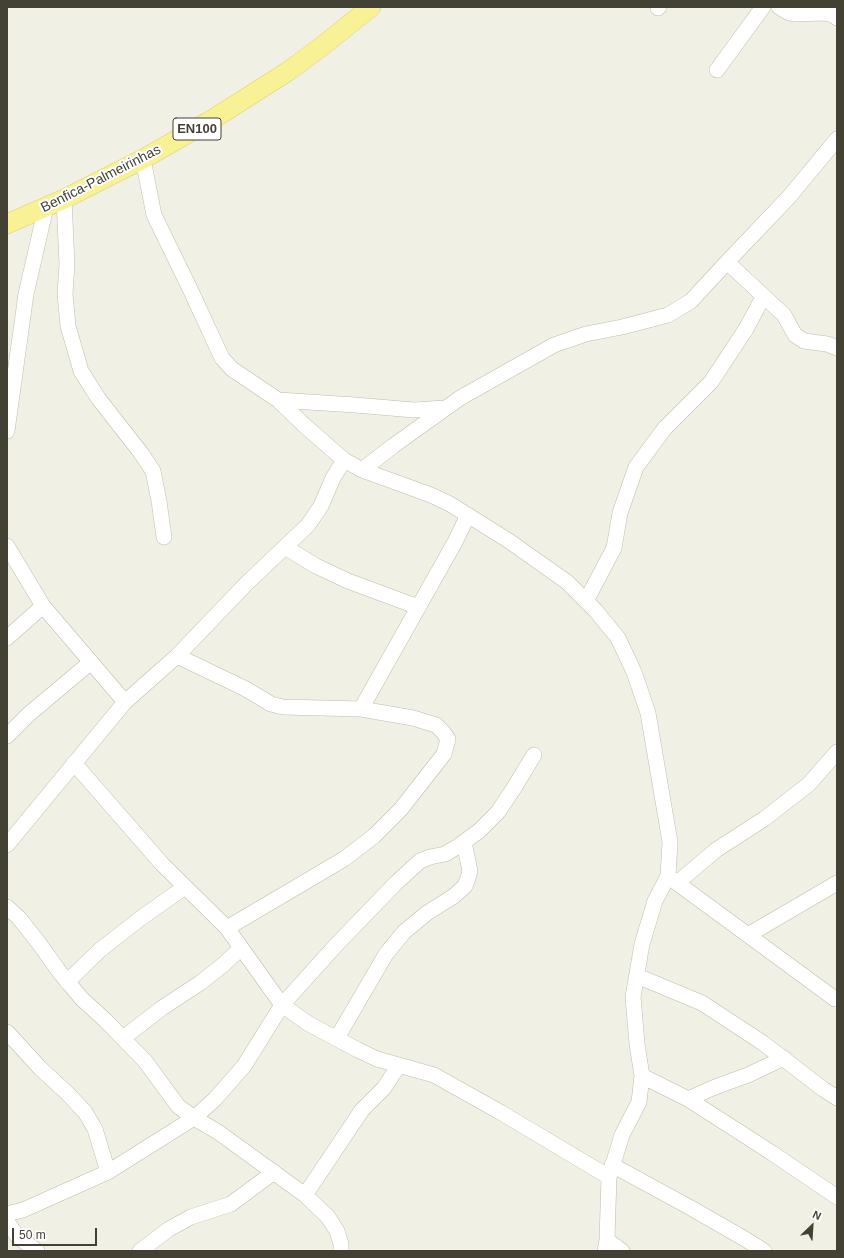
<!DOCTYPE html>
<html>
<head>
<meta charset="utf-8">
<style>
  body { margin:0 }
  #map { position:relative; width:844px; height:1258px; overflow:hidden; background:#f1f0e4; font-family:Helvetica,sans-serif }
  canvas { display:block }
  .frame { position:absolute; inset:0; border:8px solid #434034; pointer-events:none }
  .north { position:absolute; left:792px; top:1206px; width:40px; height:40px; -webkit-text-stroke:3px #fff; paint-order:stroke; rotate:25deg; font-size:11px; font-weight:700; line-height:16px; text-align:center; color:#434034 }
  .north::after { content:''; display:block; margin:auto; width:14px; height:18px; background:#434034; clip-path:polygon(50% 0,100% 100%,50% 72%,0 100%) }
  .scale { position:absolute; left:12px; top:1228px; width:85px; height:18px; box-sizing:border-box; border:2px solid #434034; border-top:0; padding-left:5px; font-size:12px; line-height:14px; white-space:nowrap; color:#434034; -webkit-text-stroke:3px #fff; paint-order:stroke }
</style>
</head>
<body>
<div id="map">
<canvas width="844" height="1258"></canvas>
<div class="frame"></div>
<div class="north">N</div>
<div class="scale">50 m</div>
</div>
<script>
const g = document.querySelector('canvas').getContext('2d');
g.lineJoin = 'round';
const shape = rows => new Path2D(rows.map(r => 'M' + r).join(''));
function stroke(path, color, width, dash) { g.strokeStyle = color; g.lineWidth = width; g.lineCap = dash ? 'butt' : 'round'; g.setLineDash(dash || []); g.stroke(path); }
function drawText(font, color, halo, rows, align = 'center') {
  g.font = font + ' Helvetica,sans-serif'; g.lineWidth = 4; g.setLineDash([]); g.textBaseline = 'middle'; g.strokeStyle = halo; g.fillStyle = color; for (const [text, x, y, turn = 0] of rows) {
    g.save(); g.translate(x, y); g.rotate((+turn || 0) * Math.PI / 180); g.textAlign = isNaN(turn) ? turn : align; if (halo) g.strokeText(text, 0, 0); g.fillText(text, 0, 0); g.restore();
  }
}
const minor = shape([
  [779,7,787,12,795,14,824,13,833,15,837,18],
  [658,8,659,7],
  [717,70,763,7],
  [143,159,154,215,191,291,222,358,232,369,278,400,304,425,344,460,362,470,431,495,450,504,509,541,567,582,596,611,618,638,634,672,648,713,670,842,668,876,655,901,642,944,633,997,637,1044,642,1076,639,1102,622,1135,609,1177,607,1240,605,1251],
  [64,199,67,264,65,294,68,326,81,371,98,398,141,453,153,471,159,501,164,537],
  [727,262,784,315,795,335,804,341,827,344,837,348],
  [278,400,355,405,414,410,445,408],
  [7,431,26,294,46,207],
  [362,470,393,446,460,398,554,345,586,334,622,327,668,315,691,301,727,262,789,197,837,139],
  [7,546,43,606,125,702],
  [285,547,316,566,348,581,418,607],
  [586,601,614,548,620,513,636,467,665,428,711,382,746,329,763,297],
  [7,638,43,606],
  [177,656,244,688,271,704,283,707,361,709,413,718,436,725,443,732,448,739,444,754,401,809,374,836,344,859,227,928],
  [361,709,455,542,468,515],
  [7,736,29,714,91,662],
  [74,763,162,864,227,928,282,1005,309,1024,358,1050,377,1059,434,1075,500,1112,609,1177],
  [7,845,125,702,177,656,246,584,308,525,321,506,333,478,344,460],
  [669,877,835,999],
  [677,883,716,850,764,819,809,784,837,752],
  [7,907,19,918,38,942,61,974,82,999,105,1020,145,1061,178,1106,194,1118,218,1132,305,1195,328,1217,337,1231,341,1244,341,1251],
  [748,935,837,883],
  [637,976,702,1003,763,1043,823,1089,837,1098],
  [67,982,100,950,141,918,185,887],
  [7,1032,40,1068,68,1094,85,1112,95,1129,108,1172],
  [123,1038,162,1008,200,983,223,965,241,948],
  [337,1038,386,954,404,932,427,913,454,896,465,886,468,878,470,871,464,842],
  [642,1076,688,1099,772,1153,837,1197],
  [688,1099,715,1087,748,1075,784,1058],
  [612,1165,691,1208,745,1239,764,1251],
  [305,1195,362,1110,384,1088,399,1065],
  [7,1214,23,1210,108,1172,194,1118,215,1099,244,1066,282,1005,337,944,397,882,420,861,430,857,445,854,457,847,479,831,498,812,514,788,534,755],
  [7,1222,18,1237,37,1251],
  [607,1240,622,1251],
  [140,1251,169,1229,191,1217,231,1204,274,1172]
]);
const major = shape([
  [7,224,64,199,143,159,213,119,287,72,321,47,371,7]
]);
stroke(minor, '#bfbcaa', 16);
stroke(major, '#ded166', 20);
stroke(minor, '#fff', 15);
stroke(major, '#f9f195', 19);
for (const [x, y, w] of [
  [197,129,48]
]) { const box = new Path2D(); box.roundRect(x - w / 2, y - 11, w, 22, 3); g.fillStyle = '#fff'; g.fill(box); stroke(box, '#434034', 1); }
drawText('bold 13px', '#434034', null, [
  ["EN100",197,129]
]);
drawText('14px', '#434034', '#fff', [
  ["Benfica-Palmeirinhas",101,179,-27]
]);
</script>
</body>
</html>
